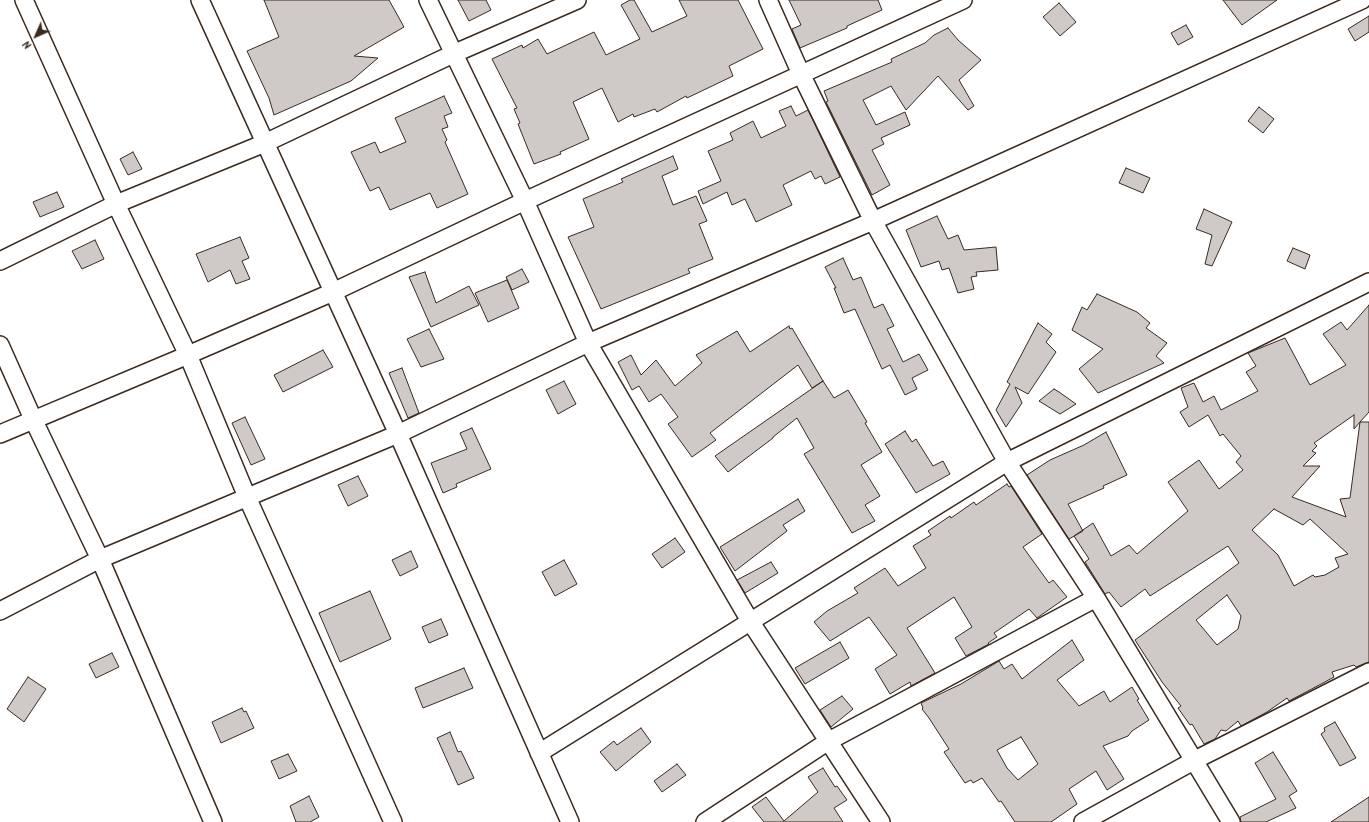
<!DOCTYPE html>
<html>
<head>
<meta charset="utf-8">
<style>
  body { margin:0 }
  #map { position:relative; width:1369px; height:822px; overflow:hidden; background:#fff; font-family:Kalam,sans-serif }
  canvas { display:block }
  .north { position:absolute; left:16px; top:16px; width:40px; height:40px; -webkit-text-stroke:3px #fff; paint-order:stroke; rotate:225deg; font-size:11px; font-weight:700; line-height:16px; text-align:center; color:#3b2a1e }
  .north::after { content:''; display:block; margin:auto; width:14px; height:18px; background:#3b2a1e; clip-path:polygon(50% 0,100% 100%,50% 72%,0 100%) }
</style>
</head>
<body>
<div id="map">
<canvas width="1369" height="822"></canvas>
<div class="north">N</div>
</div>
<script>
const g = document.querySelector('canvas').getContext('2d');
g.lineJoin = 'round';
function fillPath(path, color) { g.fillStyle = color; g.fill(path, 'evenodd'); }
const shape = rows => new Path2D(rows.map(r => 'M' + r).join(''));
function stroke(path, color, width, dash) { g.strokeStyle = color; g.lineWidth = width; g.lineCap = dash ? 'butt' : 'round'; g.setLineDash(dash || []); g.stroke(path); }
const building = shape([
  [264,0,389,0,404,27,354,56,378,58,351,81,274,115,269,98,247,51,279,37,264,0],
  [458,0,486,0,491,10,469,21,458,0],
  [630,0,634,0,652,32,687,16,679,0,738,0,763,49,729,66,733,76,687,98,686,96,657,112,655,109,634,117,633,114,618,122,602,88,573,102,589,139,560,152,561,154,534,164,518,124,520,123,514,109,517,108,492,59,522,45,523,48,538,39,547,54,594,32,606,55,640,39,621,5,630,0],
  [789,0,878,0,882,10,847,26,847,28,800,48,792,29,801,25,789,0],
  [1223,0,1277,0,1242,25,1223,0],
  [1059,3,1076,22,1060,36,1043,17,1059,3],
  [1369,16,1369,32,1355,41,1348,29,1369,16],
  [1186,25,1193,37,1178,45,1171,33,1186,25],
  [948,28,958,40,981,60,959,80,974,106,968,110,938,76,906,110,891,86,863,100,876,125,905,112,910,125,881,138,884,144,872,150,890,185,872,195,826,102,828,101,824,91,892,62,891,59,925,43,934,35,948,28],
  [444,96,452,113,444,116,448,127,442,129,447,140,445,142,468,194,437,208,430,193,390,210,379,187,370,191,351,152,375,142,380,153,406,142,395,118,444,96],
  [791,106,796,116,808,110,840,177,825,184,821,176,815,179,811,171,783,185,792,205,756,222,745,199,732,205,727,192,703,204,698,191,721,181,708,151,733,140,730,133,753,121,761,138,786,126,779,111,791,106],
  [1259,107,1274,119,1263,133,1248,121,1259,107],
  [133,152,142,169,128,175,120,159,133,152],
  [673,156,678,169,662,176,673,205,696,196,707,221,699,224,713,259,688,269,690,273,601,309,568,237,594,227,583,199,623,182,621,179,673,156],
  [1126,168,1150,178,1143,193,1119,183,1126,168],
  [57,192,64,207,40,217,33,202,57,192],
  [1204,209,1232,222,1212,266,1205,264,1212,235,1196,229,1204,209],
  [937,216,948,239,958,235,964,250,996,247,998,270,976,272,977,276,971,277,974,289,958,293,949,268,942,270,939,261,921,267,906,230,937,216],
  [240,237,249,258,242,261,250,279,236,284,230,270,208,282,196,254,240,237],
  [95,240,104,259,82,269,72,251,95,240],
  [1293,248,1310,255,1305,269,1287,261,1293,248],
  [843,258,853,280,861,277,874,308,883,304,894,326,887,329,903,362,919,354,928,370,912,378,917,389,905,395,890,365,882,369,855,309,844,313,834,288,836,288,825,267,843,258],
  [522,269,529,282,512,290,506,277,522,269],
  [425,272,436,303,469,286,479,305,431,327,409,277,425,272],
  [507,280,519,308,488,322,475,293,507,280],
  [1097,294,1137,312,1150,323,1146,328,1167,343,1156,356,1164,363,1098,393,1079,369,1103,349,1072,330,1082,307,1087,310,1097,294],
  [1369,305,1369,412,1360,422,1369,422,1369,662,1356,667,1354,665,1332,672,1334,677,1323,683,1289,701,1287,698,1267,712,1241,726,1238,721,1226,731,1221,730,1215,739,1204,744,1192,724,1190,725,1178,708,1181,706,1162,682,1135,640,1239,563,1228,546,1150,596,1145,589,1121,607,1109,592,1105,594,1085,562,1089,559,1074,536,1093,523,1111,556,1129,545,1137,554,1188,511,1168,482,1199,460,1219,489,1243,470,1236,462,1241,456,1223,434,1220,436,1208,415,1189,427,1180,412,1188,407,1181,388,1194,383,1203,402,1214,396,1221,410,1258,391,1246,372,1256,366,1248,353,1285,338,1310,385,1346,365,1323,334,1341,322,1347,330,1369,305],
  [1354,415,1354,429,1360,422,1350,498,1340,499,1346,517,1292,497,1320,466,1303,466,1316,453,1312,451,1317,446,1314,443,1354,415],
  [1274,509,1303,525,1310,519,1348,554,1335,558,1339,567,1325,575,1315,577,1313,575,1294,586,1278,555,1252,530,1274,509],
  [1227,595,1241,616,1238,629,1217,645,1196,620,1227,595],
  [1038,323,1052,334,1046,342,1056,352,1028,394,1015,387,1022,403,1006,427,996,410,1010,384,1007,382,1038,323],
  [789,326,790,329,792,328,823,381,812,388,798,365,710,433,716,440,692,457,668,424,678,417,661,394,649,402,639,386,632,390,618,362,631,355,641,375,656,360,675,386,702,363,696,355,737,331,750,352,789,326],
  [429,329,444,359,421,367,407,339,429,329],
  [323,350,333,367,283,392,274,375,323,350],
  [402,368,419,413,408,418,389,373,402,368],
  [564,381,576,404,558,414,546,390,564,381],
  [823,381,834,398,848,390,867,422,865,423,882,452,861,465,880,496,865,505,875,521,852,533,804,454,814,448,797,418,773,437,773,438,728,472,715,456,823,381],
  [1054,389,1059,392,1076,404,1060,414,1039,401,1054,389],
  [245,417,265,459,251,465,232,423,245,417],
  [472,428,491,469,456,484,457,487,443,493,431,463,467,449,460,433,472,428],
  [905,431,912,442,916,439,933,466,943,461,950,474,916,493,885,444,905,431],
  [1106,432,1127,475,1103,486,1104,488,1068,504,1083,531,1069,539,1027,475,1050,460,1084,445,1106,432],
  [358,476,368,496,348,506,338,485,358,476],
  [1007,484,1009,487,1011,486,1042,534,1023,547,1049,583,1053,580,1067,597,1037,618,1029,609,994,633,997,637,988,643,989,644,966,656,955,638,972,627,954,597,907,628,935,673,911,686,910,682,890,694,875,669,897,655,869,617,830,641,814,622,827,611,858,593,854,588,885,568,898,586,926,568,913,546,931,535,928,531,950,516,951,518,974,502,976,505,1007,484],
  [798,499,805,511,783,525,787,531,735,571,720,547,798,499],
  [675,538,685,552,662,568,652,554,675,538],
  [411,551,418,567,400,576,392,560,411,551],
  [564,560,577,584,555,596,542,572,564,560],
  [771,562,778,573,745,593,737,580,771,562],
  [370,591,391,639,340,662,319,613,370,591],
  [441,619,448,635,429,643,422,627,441,619],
  [1072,640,1084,660,1057,680,1079,706,1104,691,1110,702,1132,687,1139,699,1137,700,1149,720,1132,731,1128,736,1103,746,1124,779,1107,790,1096,771,1069,789,1077,804,1051,822,1015,822,1001,801,999,802,982,778,973,783,971,780,965,783,944,752,949,749,929,718,922,709,923,708,921,703,961,684,999,661,1004,669,1012,664,1022,679,1072,640],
  [1021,737,1038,764,1018,780,1007,768,997,750,1021,737],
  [840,642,849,658,805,684,795,668,840,642],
  [112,653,119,667,96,678,89,664,112,653],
  [464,668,473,688,423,708,415,688,464,668],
  [28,677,46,689,24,722,7,709,28,677],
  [842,696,853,709,831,727,820,710,842,696],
  [242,708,244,712,246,711,254,728,221,743,212,722,242,708],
  [1335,722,1356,758,1340,766,1321,734,1325,731,1324,728,1335,722],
  [641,728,651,742,616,771,600,752,614,741,617,745,641,728],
  [450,732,458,752,461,751,474,778,458,785,437,738,450,732],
  [1273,752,1297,791,1289,796,1296,808,1266,822,1241,822,1240,817,1276,799,1255,763,1273,752],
  [288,754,297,771,279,779,271,761,288,754],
  [677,764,686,775,662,792,654,781,677,764],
  [823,768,835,787,837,786,847,800,834,808,843,822,764,822,752,807,766,797,784,821,818,792,808,777,823,768],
  [309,796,319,817,310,822,296,822,290,806,309,796],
  [1369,797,1369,822,1331,822,1369,797]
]);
fillPath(building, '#cfcac7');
stroke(building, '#3b2a1e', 1);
const minor = shape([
  [24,0,116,204,188,355,247,497,393,822],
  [200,0,398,434,570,822],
  [428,0,525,201,588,343,750,621,881,822],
  [768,0,801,74,873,221,1007,462,1096,598,1231,822],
  [0,261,116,204,265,143,453,54,577,0],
  [0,345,33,419,100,559,213,822],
  [0,434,188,355,333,292,525,201,963,0],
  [0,611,100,559,398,434,588,343,873,221,1362,0],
  [539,753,1007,462,1369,282],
  [705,822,827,742,1096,598],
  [1083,822,1195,760,1369,672]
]);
stroke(minor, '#3b2a1e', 20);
stroke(minor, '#fff', 17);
</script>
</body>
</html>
